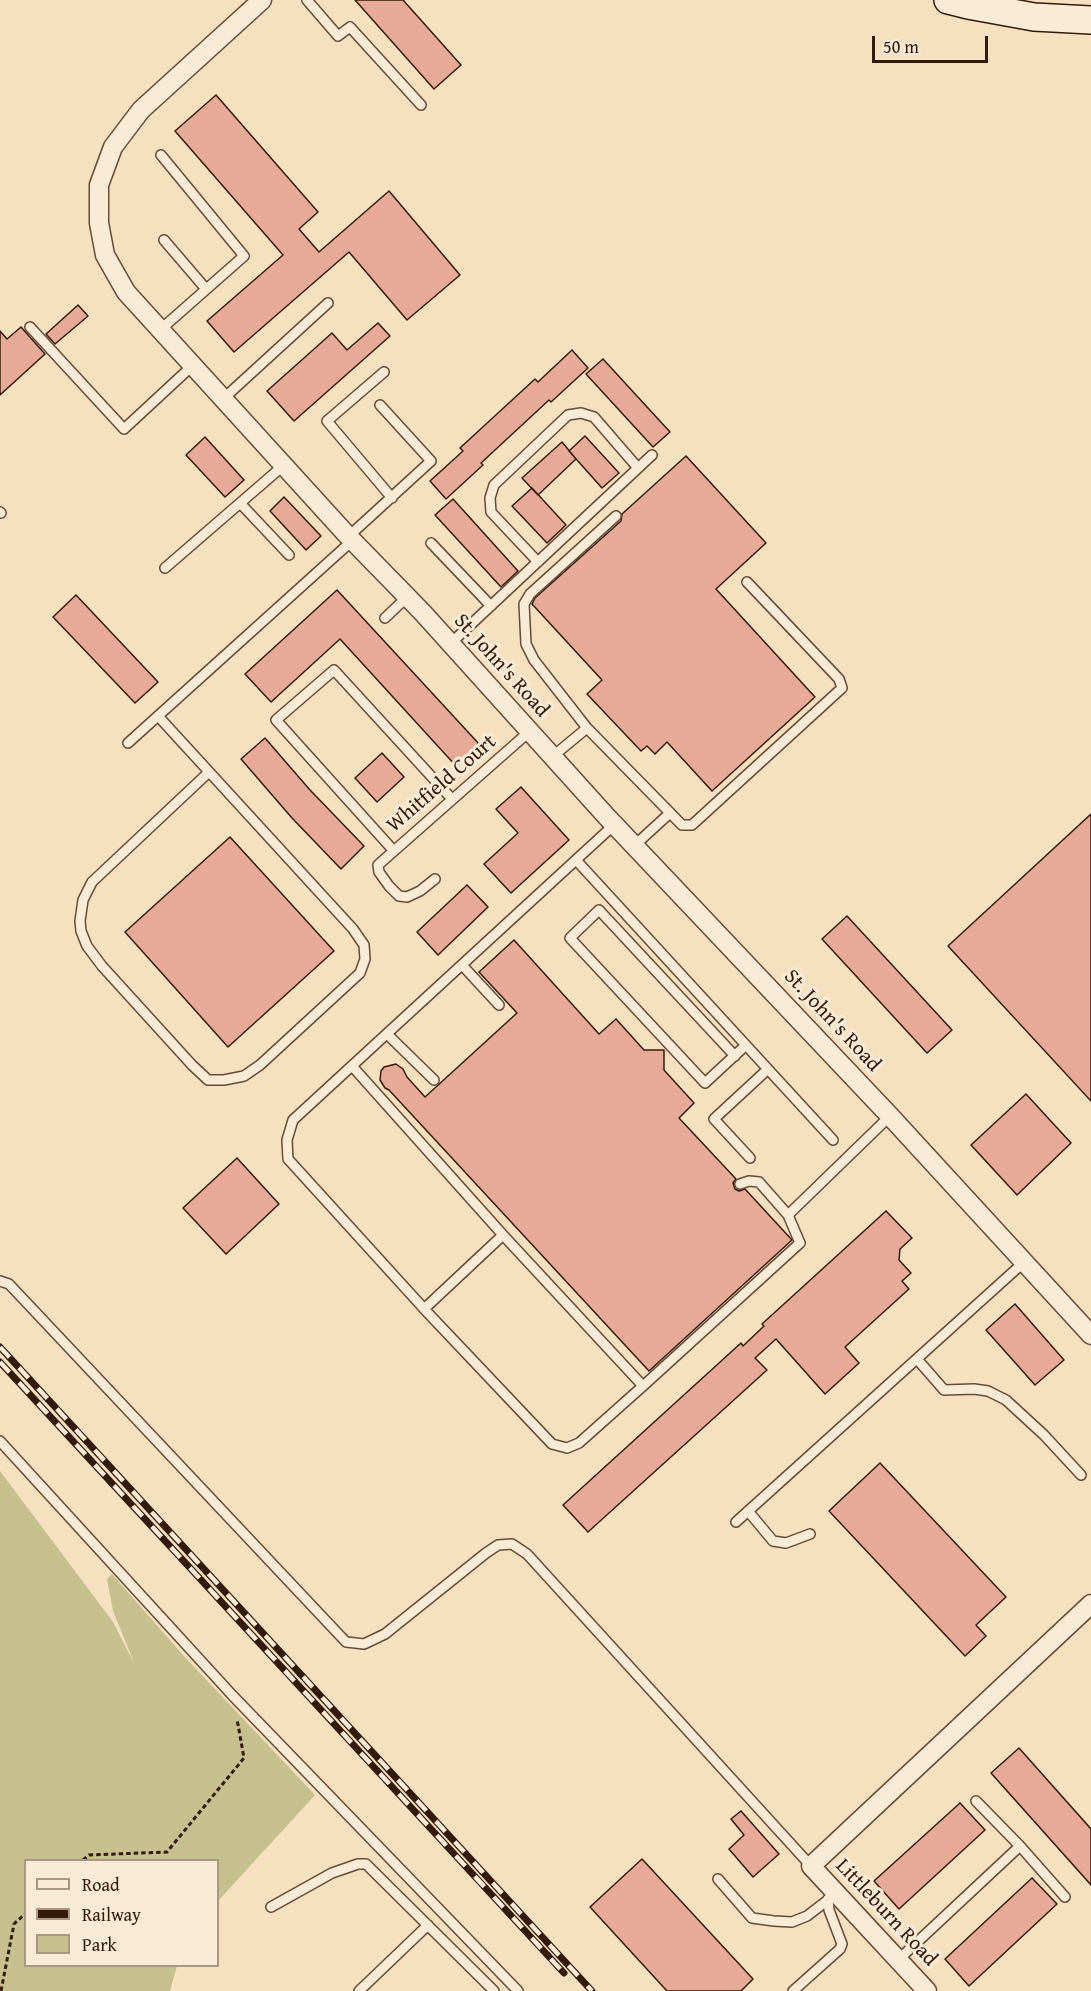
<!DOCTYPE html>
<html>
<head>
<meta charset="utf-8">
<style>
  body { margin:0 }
  #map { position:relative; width:1091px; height:1991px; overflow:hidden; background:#f7e0c0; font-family:"Gentium Book Plus",serif }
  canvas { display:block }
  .legend { position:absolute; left:24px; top:1859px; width:195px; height:108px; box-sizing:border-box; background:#faebd6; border:2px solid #ab9884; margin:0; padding:8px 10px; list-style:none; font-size:18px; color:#341b09 }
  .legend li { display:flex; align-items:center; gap:12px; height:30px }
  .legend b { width:30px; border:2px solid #ab9884 }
  .scale { position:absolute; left:872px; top:36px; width:116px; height:27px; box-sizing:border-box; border:3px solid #341b09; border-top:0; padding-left:8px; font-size:18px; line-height:21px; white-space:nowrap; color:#341b09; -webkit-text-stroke:4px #faebd6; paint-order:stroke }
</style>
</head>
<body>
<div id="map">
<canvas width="1091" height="1991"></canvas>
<ul class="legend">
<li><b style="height:8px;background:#faebd6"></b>Road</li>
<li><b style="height:8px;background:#341b09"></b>Railway</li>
<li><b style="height:16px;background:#c5c08d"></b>Park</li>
</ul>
<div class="scale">50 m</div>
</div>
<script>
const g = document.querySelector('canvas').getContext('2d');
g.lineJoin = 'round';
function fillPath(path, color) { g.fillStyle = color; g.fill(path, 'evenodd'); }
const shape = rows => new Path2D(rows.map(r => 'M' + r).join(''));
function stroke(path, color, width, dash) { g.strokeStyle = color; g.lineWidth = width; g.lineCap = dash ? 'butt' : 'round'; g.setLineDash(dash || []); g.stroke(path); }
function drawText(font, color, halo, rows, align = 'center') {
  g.font = font + ' "Gentium Book Plus",serif'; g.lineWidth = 6; g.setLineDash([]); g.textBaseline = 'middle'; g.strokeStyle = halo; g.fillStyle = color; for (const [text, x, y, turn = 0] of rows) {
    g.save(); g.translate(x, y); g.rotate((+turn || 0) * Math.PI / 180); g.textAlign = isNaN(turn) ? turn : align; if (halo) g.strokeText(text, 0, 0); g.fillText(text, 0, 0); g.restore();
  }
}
fillPath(shape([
  [0,1471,113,1622,135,1665,113,1611,107,1579,112,1574,183,1655,315,1795,218,1901,218,1860,26,1860,26,1966,177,1966,170,1991,0,1991]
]), '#c5c08d');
const building = shape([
  [355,0,403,0,461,65,434,89,355,0],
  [216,95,318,212,299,229,319,252,389,191,460,275,407,320,349,252,234,352,207,321,283,255,175,131,216,95],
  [78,305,88,316,55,344,46,334,78,305],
  [378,323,390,336,294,421,267,391,332,333,347,350,378,323],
  [21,327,45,354,0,395,0,331,7,339,21,327],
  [572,350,588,368,551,402,549,400,481,463,483,465,446,499,430,481,463,451,460,448,535,379,538,382,572,350],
  [603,359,670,432,653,447,586,374,603,359],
  [585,436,619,473,602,488,569,451,585,436],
  [205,437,244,480,225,497,186,455,205,437],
  [562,442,576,459,538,495,522,478,562,442],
  [686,456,766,543,716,589,815,697,712,791,667,742,655,754,647,746,641,751,587,694,602,680,532,604,535,598,621,521,622,514,686,456],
  [532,488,566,525,547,543,512,506,532,488],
  [284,497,321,536,306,550,270,511,284,497],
  [453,499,518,571,501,587,435,515,453,499],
  [337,590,480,745,456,766,340,639,271,702,245,674,337,590],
  [76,595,158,682,135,703,53,617,76,595],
  [265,738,310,790,364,846,341,869,292,818,241,759,265,738],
  [382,753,404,777,377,802,355,778,382,753],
  [521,787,569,840,511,893,484,864,518,833,496,809,521,787],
  [1091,814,1091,1101,948,946,1091,814],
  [230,837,334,951,228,1047,125,932,230,837],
  [467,885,488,907,438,955,417,932,467,885],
  [847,916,952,1030,927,1053,822,939,847,916],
  [514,940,599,1034,616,1019,644,1050,664,1050,664,1070,694,1103,679,1118,736,1179,733,1183,735,1189,739,1191,745,1189,792,1240,649,1371,389,1090,385,1088,380,1080,381,1071,384,1067,396,1064,403,1069,407,1077,425,1097,517,1013,479,972,514,940],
  [1026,1094,1071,1143,1017,1195,971,1145,1026,1094],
  [237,1158,279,1204,226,1254,183,1208,237,1158],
  [886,1211,912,1238,900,1249,899,1260,911,1273,902,1281,909,1289,845,1347,859,1363,825,1394,776,1339,755,1358,767,1370,588,1532,563,1505,741,1343,743,1346,764,1326,762,1324,886,1211],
  [1015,1304,1064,1360,1035,1385,986,1330,1015,1304],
  [880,1463,1006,1597,976,1625,986,1636,965,1656,829,1511,880,1463],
  [1019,1748,1091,1829,1091,1885,991,1773,1019,1748],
  [960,1803,985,1830,899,1909,874,1881,960,1803],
  [741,1811,779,1854,753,1877,729,1849,744,1835,731,1819,741,1811],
  [642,1859,753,1979,741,1991,667,1991,590,1907,642,1859],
  [1032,1878,1057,1904,969,1986,945,1959,1032,1878]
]);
fillPath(building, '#e8aa98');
stroke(building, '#341b09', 1.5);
const service = shape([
  [307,0,338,36,350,27,421,105],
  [164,240,206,289],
  [30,327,124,429,192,366],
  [160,330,244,256,161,155],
  [384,372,327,421,392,498],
  [223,399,328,303],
  [240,503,289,555],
  [0,512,1,513],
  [349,536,431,461,380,405],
  [431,543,491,606],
  [538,562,491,512,490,498,494,485,568,415,581,413,594,417,638,468],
  [165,568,284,465],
  [385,618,407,597],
  [451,643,652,455],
  [158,716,353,929,364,945,365,959,360,973,260,1065,244,1076,224,1080,208,1080,192,1065,102,966,87,946,81,931,80,921,83,900,92,882,209,772],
  [587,728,682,825,692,825,842,688,839,679,747,582],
  [128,743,353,540],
  [552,757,587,728,534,660,526,644,524,604,530,594,616,516],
  [615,824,293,1120,287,1140,288,1159,427,1312,552,1444,567,1448,579,1443,643,1386,800,1243,788,1215],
  [635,845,670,813],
  [393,850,276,720,334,670,452,799],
  [576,860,833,1140],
  [435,879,420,891,407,897,399,896,389,886,379,872,378,865,530,731],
  [462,965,499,1005],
  [387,1034,434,1080],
  [735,1056,599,910,570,938,705,1083,746,1045],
  [352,1066,503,1235,643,1386],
  [750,1158,714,1119,768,1069],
  [740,1184,749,1181,759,1182,788,1215,890,1116],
  [0,1281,9,1284,346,1642,364,1644,385,1634,486,1553,498,1545,512,1544,527,1554,811,1866],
  [424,1309,503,1235],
  [917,1359,944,1390,974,1389,988,1391,1006,1400,1044,1435,1081,1475],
  [0,1441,233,1696,518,1991],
  [748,1511,773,1541,786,1543,810,1534],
  [736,1522,1023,1263],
  [976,1801,1020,1846,1065,1897],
  [718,1879,752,1918,774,1921,792,1922,807,1916,837,1893],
  [271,1907,332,1873,358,1864,366,1864,494,1991],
  [898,1960,1020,1846],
  [359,1991,428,1925],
  [793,1991,840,1949,842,1944,829,1910,828,1899]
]);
const minor = shape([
  [262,0,141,110,113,147,99,185,99,223,105,255,126,292,347,535,423,613,607,817,890,1116,1091,1335],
  [927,1991,811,1866,1091,1604]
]);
const secondary = shape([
  [948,0,968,5,1034,17,1091,20]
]);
stroke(service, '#654c37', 12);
stroke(minor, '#654c37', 21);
stroke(secondary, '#341b09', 30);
stroke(shape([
  [83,1860,89,1855,167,1852,244,1758,237,1719],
  [1,1991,14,1924,26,1913]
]), '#341b09', 3, [4.5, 3]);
stroke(service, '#faebd6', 9);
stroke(minor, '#faebd6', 18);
stroke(secondary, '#faebd6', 27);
const rail = shape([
  [0,1347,592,1991],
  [0,1362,564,1973]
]);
stroke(rail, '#341b09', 7);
stroke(rail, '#faebd6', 4.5, [14]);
drawText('21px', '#341b09', '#faebd6', [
  ["St. John's Road",501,666,48],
  ["Whitfield Court",442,784,-41],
  ["St. John's Road",832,1021,47],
  ["Littleburn Road",886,1913,47]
]);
</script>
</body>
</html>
